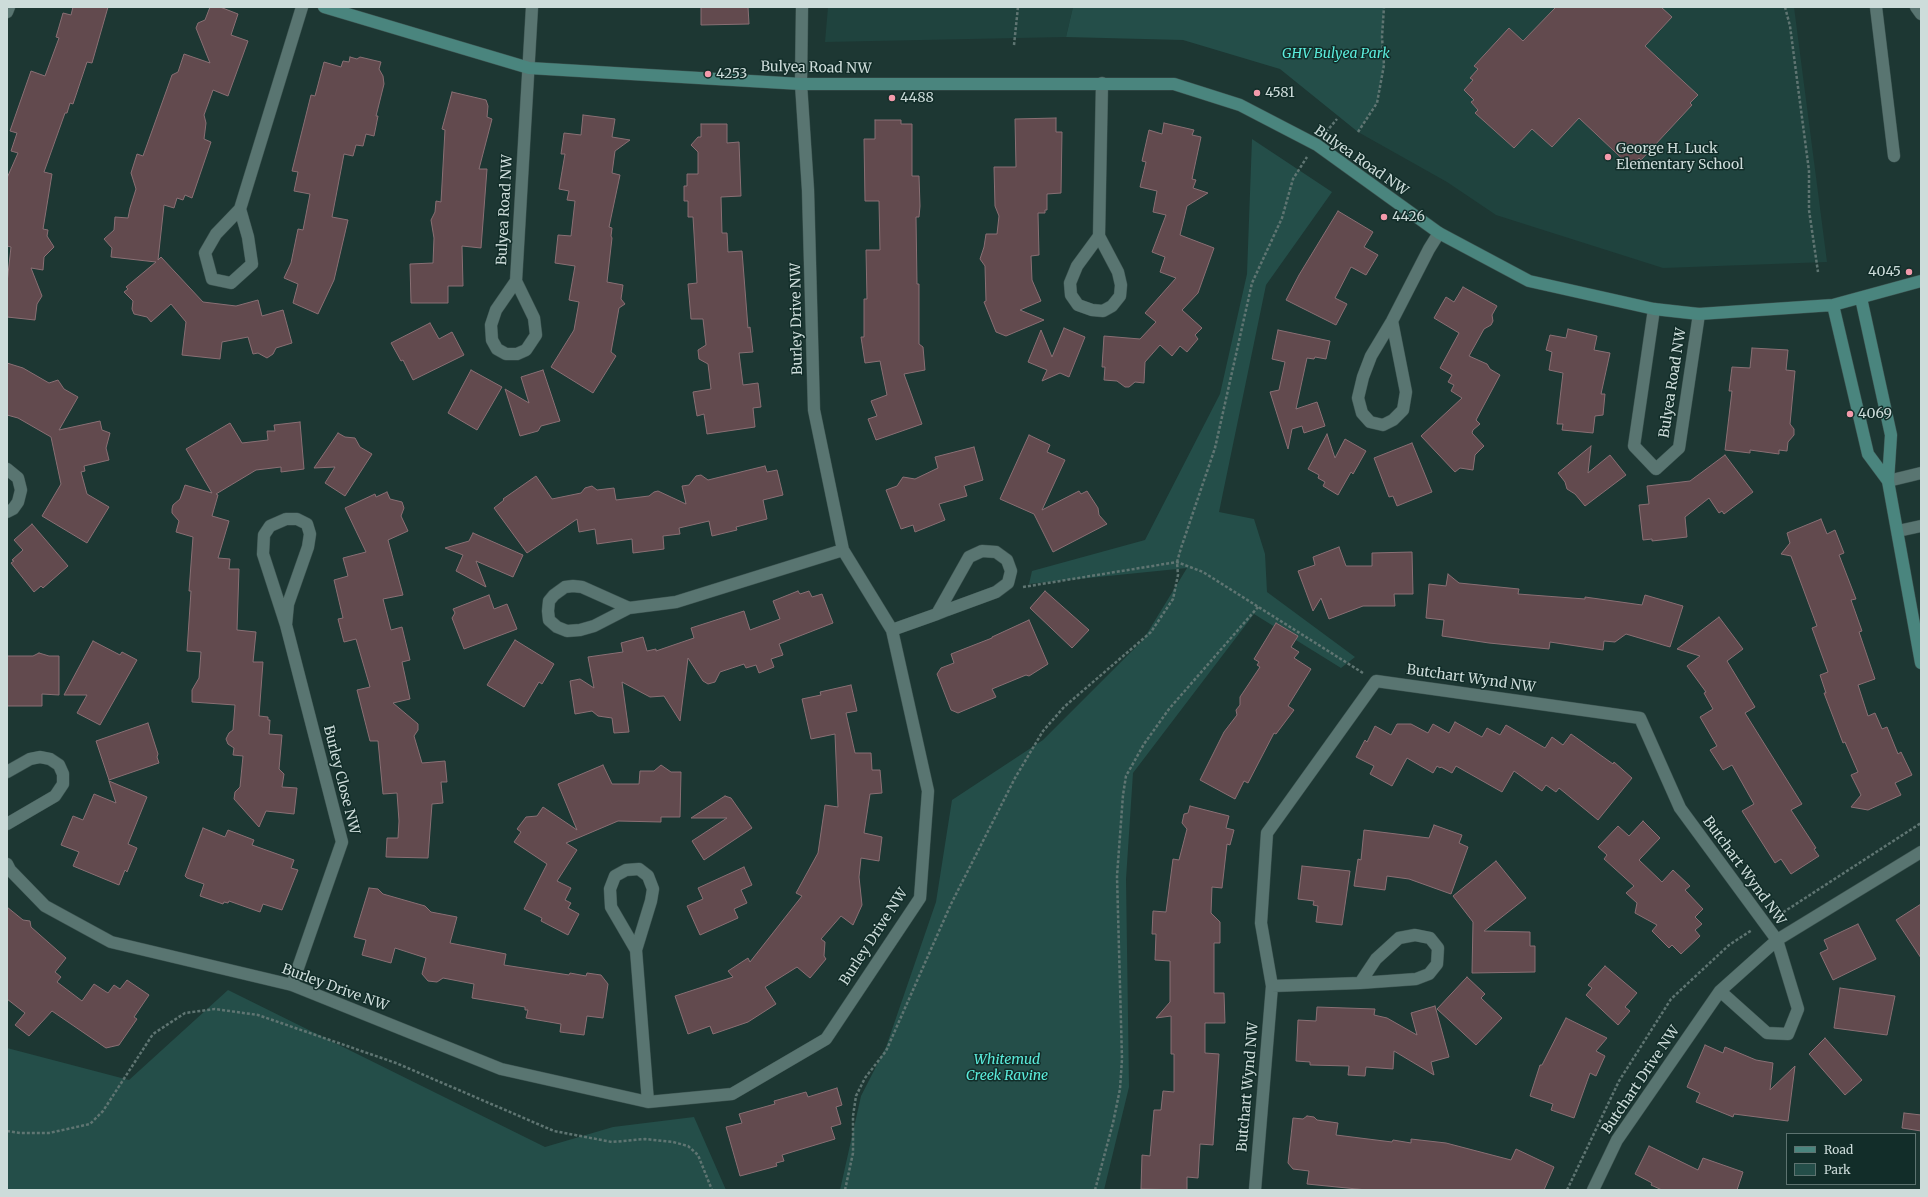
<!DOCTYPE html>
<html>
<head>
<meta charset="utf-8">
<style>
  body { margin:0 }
  #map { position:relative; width:1928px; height:1197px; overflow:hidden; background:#1d3733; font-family:Merriweather,serif }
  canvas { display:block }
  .frame { position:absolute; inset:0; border:8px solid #cddcda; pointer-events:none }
  .legend { position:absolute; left:1786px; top:1133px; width:130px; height:52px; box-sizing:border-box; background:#122d29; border:1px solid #5d7370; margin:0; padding:5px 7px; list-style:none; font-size:12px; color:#cddcda }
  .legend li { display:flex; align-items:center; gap:8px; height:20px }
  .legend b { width:20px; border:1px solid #5d7370 }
</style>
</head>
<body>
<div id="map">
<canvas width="1928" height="1197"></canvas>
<div class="frame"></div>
<ul class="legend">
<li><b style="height:5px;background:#4a857e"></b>Road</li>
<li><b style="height:11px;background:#244e49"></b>Park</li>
</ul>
</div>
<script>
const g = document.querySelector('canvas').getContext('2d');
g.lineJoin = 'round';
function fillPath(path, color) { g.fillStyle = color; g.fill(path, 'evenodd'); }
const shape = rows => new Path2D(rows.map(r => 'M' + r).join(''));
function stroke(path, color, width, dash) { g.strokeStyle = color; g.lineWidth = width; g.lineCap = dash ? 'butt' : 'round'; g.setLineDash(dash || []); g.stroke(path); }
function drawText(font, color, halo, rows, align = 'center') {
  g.font = font + ' Merriweather,serif'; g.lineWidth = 3; g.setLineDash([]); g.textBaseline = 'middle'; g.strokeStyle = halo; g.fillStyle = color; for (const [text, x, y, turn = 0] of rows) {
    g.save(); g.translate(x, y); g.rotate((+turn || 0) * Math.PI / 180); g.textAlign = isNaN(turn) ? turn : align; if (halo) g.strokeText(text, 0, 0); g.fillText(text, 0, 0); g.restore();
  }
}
fillPath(shape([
  [828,7,1073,7,1066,37,825,42],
  [1384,7,1794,7,1827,262,1663,268,1496,215,1447,182,1358,132,1377,103,1384,65,1382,37]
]), '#1f433e');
fillPath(shape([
  [1073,7,1384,7,1382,37,1384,65,1377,103,1358,132,1280,69,1183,40,1066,37],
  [1252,139,1332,192,1266,285,1219,512,1254,519,1265,554,1267,592,1355,657,1341,668,1254,614,1133,773,1126,879,1129,1087,1104,1190,840,1190,861,1096,886,1047,936,902,952,800,1043,740,1143,640,1187,568,1029,584,1032,571,1145,540,1220,394,1247,274],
  [228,990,545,1147,613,1127,694,1117,726,1190,7,1190,7,1048,129,1080]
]), '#244e49');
const building = shape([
  [73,7,108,7,92,63,87,62,73,104,70,103,67,113,65,113,44,172,52,174,43,229,48,230,47,236,54,247,44,257,43,270,31,268,42,296,37,304,35,320,7,317,7,283,11,247,7,246,7,178,18,153,11,151,17,133,10,131,31,71,45,76,59,38,56,37,63,13,71,15,73,7],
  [210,7,220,7,238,14,231,35,248,41,228,96,213,90,204,115,206,123,204,139,211,142,192,198,185,195,183,200,177,198,174,208,164,205,158,260,161,257,203,302,236,306,258,300,262,316,283,310,292,343,276,348,273,354,267,358,258,353,253,354,248,337,222,342,220,359,182,355,186,322,171,304,151,322,147,317,134,314,132,309,133,301,124,292,128,289,126,287,156,262,111,257,112,248,104,239,114,230,115,217,128,218,130,208,136,189,131,173,137,154,143,156,172,75,178,72,184,54,210,63,196,28,198,23,205,20,210,7],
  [701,7,748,7,749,24,701,25,701,7],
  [1556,7,1661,7,1672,17,1645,46,1698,95,1690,103,1692,105,1641,160,1639,158,1631,167,1579,118,1552,147,1532,129,1514,148,1475,113,1478,110,1471,102,1474,100,1464,90,1473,80,1470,78,1478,69,1474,66,1509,28,1523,41,1556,7],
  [350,57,357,59,360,57,381,62,379,69,383,76,384,84,376,116,378,116,374,136,366,134,363,146,356,145,353,156,344,154,332,217,348,220,334,280,318,314,293,303,298,284,284,278,291,263,298,229,303,230,310,194,294,191,298,172,292,171,311,95,315,96,324,62,341,67,343,61,349,62,350,57],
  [452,92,486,100,488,106,487,117,492,119,479,169,487,169,481,248,462,246,463,286,448,286,448,303,411,303,410,264,433,263,434,238,431,220,435,212,436,201,441,202,445,130,442,129,452,92],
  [583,115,615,119,612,137,630,140,615,151,612,173,620,175,609,227,612,228,611,236,612,238,607,282,623,285,621,299,625,304,619,308,611,352,616,356,593,393,551,367,574,330,579,302,569,300,575,266,555,263,558,235,571,236,575,201,567,200,569,191,559,189,565,154,561,154,564,133,581,135,583,115],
  [1056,118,1056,132,1062,132,1061,193,1047,194,1047,210,1045,210,1045,213,1038,213,1039,255,1031,256,1032,280,1041,301,1020,310,1044,320,1006,336,996,332,984,302,986,301,985,266,980,259,984,247,986,234,997,234,999,216,995,206,994,167,1016,167,1015,119,1056,118],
  [875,120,901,120,901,124,912,124,912,176,919,176,920,206,919,217,916,217,917,284,919,284,919,344,923,347,925,370,904,374,922,424,876,440,868,419,877,416,871,401,887,395,880,361,865,363,861,337,864,337,864,299,867,299,866,250,880,250,879,201,865,201,864,139,875,139,875,120],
  [1164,123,1194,130,1192,135,1201,137,1192,179,1196,180,1193,188,1208,193,1187,206,1180,235,1214,248,1198,293,1182,310,1202,328,1195,335,1198,339,1187,352,1180,346,1172,356,1160,345,1145,362,1144,383,1135,382,1129,387,1125,387,1117,381,1104,380,1105,367,1102,367,1104,336,1140,339,1156,322,1145,313,1176,278,1160,272,1165,257,1152,252,1166,215,1153,212,1157,191,1140,187,1146,162,1142,161,1149,130,1162,134,1164,123],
  [701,124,727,124,727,143,739,142,741,196,721,197,722,233,727,233,728,252,742,251,748,328,750,327,753,352,739,353,743,385,758,383,761,407,753,408,755,427,707,434,704,414,697,416,693,392,711,389,708,364,699,359,698,350,706,345,703,319,691,319,688,284,697,283,693,217,688,217,688,201,684,201,684,186,687,186,687,174,698,174,698,152,691,145,698,137,701,137,701,124],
  [1338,211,1373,232,1364,247,1378,255,1366,275,1351,267,1335,298,1347,304,1336,325,1286,300,1299,275,1338,211],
  [1463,287,1497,306,1492,315,1493,321,1491,325,1484,329,1469,356,1487,364,1490,369,1500,375,1476,420,1480,424,1473,430,1472,433,1484,446,1475,455,1473,470,1460,468,1455,472,1421,436,1462,398,1451,391,1454,385,1448,382,1452,375,1440,368,1459,333,1434,318,1446,297,1454,302,1463,287],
  [430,323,439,339,452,332,464,355,413,380,403,360,401,361,391,343,430,323],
  [1064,328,1085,337,1069,377,1060,373,1042,381,1047,370,1028,362,1041,330,1052,357,1064,328],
  [1568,329,1597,336,1594,350,1610,353,1601,394,1605,394,1603,415,1595,416,1593,433,1562,430,1563,424,1557,424,1563,373,1549,370,1552,352,1546,350,1550,335,1566,338,1568,329],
  [1278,330,1330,341,1326,359,1315,357,1314,359,1307,358,1296,409,1317,402,1325,426,1304,433,1302,426,1292,429,1288,449,1270,392,1279,390,1285,362,1272,359,1278,330],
  [1752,348,1788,350,1786,370,1795,371,1790,424,1794,429,1794,435,1788,442,1787,451,1779,450,1779,454,1750,450,1750,453,1725,450,1732,391,1729,391,1732,367,1750,368,1752,348],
  [7,363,23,368,49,383,58,380,64,389,78,397,59,430,100,421,102,430,110,433,106,448,109,460,84,466,85,471,81,472,87,494,109,507,87,543,42,516,61,484,51,437,18,418,7,415,7,363],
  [471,370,502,387,477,430,448,413,471,370],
  [543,370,560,421,541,426,538,431,520,436,505,389,529,403,521,377,543,370],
  [300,422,304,469,281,472,281,467,256,470,216,494,218,495,212,516,229,521,218,558,230,559,229,569,239,569,237,630,256,632,253,662,263,662,259,716,268,717,268,720,270,720,269,734,282,735,279,769,284,774,282,787,297,788,294,814,266,811,259,827,234,799,235,792,240,787,243,756,233,755,234,748,228,744,226,739,229,733,233,730,235,705,192,702,192,690,199,678,201,652,187,651,191,591,189,591,193,537,176,532,179,521,172,513,172,509,173,505,180,499,185,485,212,493,186,449,230,423,242,443,268,440,267,431,275,431,274,425,300,422],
  [338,433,345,437,355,438,360,447,372,454,345,496,325,483,335,467,314,468,338,433],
  [1327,434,1335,458,1345,439,1366,451,1353,474,1351,472,1338,495,1323,486,1325,482,1318,478,1319,475,1308,469,1327,434],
  [1029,435,1050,445,1047,452,1065,460,1042,510,1079,491,1081,494,1087,491,1098,508,1099,515,1107,524,1053,552,1034,514,1000,499,1029,435],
  [1412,443,1432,492,1397,506,1393,496,1389,497,1374,458,1412,443],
  [1591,446,1588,473,1610,455,1626,475,1585,506,1575,494,1567,489,1565,482,1558,473,1591,446],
  [974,447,983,480,964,486,967,496,939,504,945,520,915,532,913,525,901,529,886,490,897,486,903,477,915,479,938,468,935,457,974,447],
  [1725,455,1753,492,1724,514,1722,511,1719,513,1709,498,1685,517,1687,537,1652,541,1652,539,1643,540,1639,505,1649,504,1647,486,1690,481,1725,455],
  [765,466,767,472,777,470,783,495,763,500,767,519,736,527,737,530,712,536,709,521,679,528,680,534,663,536,664,549,633,553,632,539,597,544,595,529,579,532,577,519,527,553,494,508,504,500,503,499,536,476,552,499,581,493,585,488,592,486,597,490,614,488,616,500,649,496,654,492,658,491,686,504,682,486,689,485,696,476,701,475,708,480,765,466],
  [387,492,390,499,402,502,404,508,401,516,408,531,388,540,403,595,383,599,391,630,402,627,410,660,402,662,410,699,393,703,418,724,418,730,414,736,422,763,445,761,447,782,441,782,443,803,432,804,428,858,386,857,387,838,398,838,399,821,397,793,383,794,378,741,370,741,357,690,370,687,356,639,344,642,338,619,343,618,334,580,348,576,343,558,366,552,345,508,375,494,376,497,387,492],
  [1821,519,1827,534,1835,530,1844,553,1839,555,1856,599,1851,600,1862,631,1859,632,1875,679,1858,685,1868,716,1875,713,1882,729,1887,727,1898,754,1901,752,1912,775,1895,783,1901,795,1868,810,1851,807,1861,795,1851,775,1858,772,1845,742,1843,743,1824,693,1826,693,1820,675,1828,672,1812,628,1817,626,1791,556,1781,554,1790,543,1787,533,1821,519],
  [32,524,68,566,43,588,41,586,34,592,11,563,14,561,12,560,23,550,14,540,32,524],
  [473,533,523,555,513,577,476,561,486,587,456,571,463,555,445,548,469,541,473,533],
  [1339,547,1346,566,1372,566,1372,553,1412,552,1413,594,1394,594,1395,606,1363,606,1329,619,1321,598,1313,611,1298,571,1315,565,1313,557,1339,547],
  [1448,574,1459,583,1519,589,1518,594,1585,599,1585,597,1642,605,1645,595,1683,606,1670,647,1626,634,1615,642,1604,641,1603,650,1550,642,1549,649,1489,643,1442,636,1444,620,1426,618,1429,584,1446,586,1448,574],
  [798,591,800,594,809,591,812,597,822,594,833,623,779,644,783,655,771,659,774,667,759,673,756,665,746,668,744,664,720,672,715,682,708,684,703,681,688,658,680,721,664,696,650,697,622,682,629,732,614,733,612,718,598,716,592,711,575,714,570,681,580,679,594,688,588,657,623,652,621,643,643,637,647,651,656,649,656,651,694,638,691,628,744,611,750,630,780,619,773,601,798,591],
  [1045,591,1089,630,1072,648,1030,608,1045,591],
  [489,595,494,609,507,604,517,629,464,649,452,618,455,613,453,609,489,595],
  [1719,617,1743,649,1727,661,1755,707,1745,713,1802,804,1791,810,1816,848,1814,849,1819,856,1791,874,1781,859,1775,863,1742,811,1754,804,1732,765,1723,770,1710,750,1717,746,1700,717,1713,709,1704,693,1706,692,1687,666,1700,656,1677,649,1719,617],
  [1029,620,1048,664,1029,676,1026,675,992,689,996,697,958,713,951,710,937,674,941,668,954,663,951,654,992,638,992,637,1029,620],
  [1276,623,1298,636,1291,647,1299,652,1294,658,1311,669,1288,706,1294,710,1276,734,1274,733,1248,783,1244,781,1235,799,1200,780,1224,732,1237,715,1236,710,1240,705,1240,697,1260,667,1257,665,1259,662,1254,659,1276,623],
  [515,640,554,664,542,684,539,682,524,707,487,685,515,640],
  [93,641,120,655,122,652,137,660,100,725,77,713,87,695,64,695,93,641],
  [39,653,49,656,59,656,59,695,42,694,42,706,7,706,7,656,33,656,39,653],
  [851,685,857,711,846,713,855,753,871,753,872,770,880,770,882,793,870,794,864,833,882,837,879,861,861,858,859,877,862,905,853,925,841,916,821,939,825,942,824,956,826,959,810,978,797,967,765,987,776,1004,748,1022,713,1034,710,1026,688,1034,675,996,733,977,728,971,748,958,750,962,802,896,796,893,818,853,825,805,838,807,835,734,811,739,802,699,821,695,820,692,851,685],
  [1455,722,1482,737,1487,728,1500,735,1506,725,1545,748,1552,737,1563,745,1571,734,1613,764,1614,762,1632,778,1598,820,1559,788,1556,792,1546,785,1542,791,1514,771,1502,792,1456,766,1452,773,1441,767,1440,768,1437,766,1433,773,1407,758,1392,786,1370,774,1374,766,1356,757,1365,740,1367,742,1375,726,1391,735,1397,724,1411,724,1428,733,1433,724,1449,733,1455,722],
  [148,723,158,754,157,757,159,763,109,780,96,741,148,723],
  [603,765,612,784,639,784,640,771,654,771,661,765,671,772,681,772,680,817,661,817,661,822,618,821,566,843,577,850,557,881,571,888,565,900,571,903,568,908,579,914,568,935,541,921,542,918,524,909,547,864,514,842,521,832,517,829,526,817,537,816,543,807,577,830,558,784,603,765],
  [109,781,147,797,128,844,137,848,127,872,125,870,119,885,73,866,79,852,61,845,73,816,83,820,94,794,116,803,109,781],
  [725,796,731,798,752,828,704,860,692,841,727,818,691,818,725,796],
  [1190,806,1229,816,1226,828,1234,830,1230,845,1227,844,1222,888,1212,887,1211,913,1220,922,1220,943,1214,943,1214,993,1224,993,1225,1023,1205,1023,1205,1053,1219,1054,1213,1145,1200,1144,1198,1178,1187,1177,1187,1190,1141,1189,1142,1155,1150,1156,1154,1110,1161,1110,1163,1091,1174,1092,1174,1054,1171,1054,1171,1016,1156,1018,1170,1002,1170,961,1155,960,1156,934,1152,934,1153,911,1166,912,1173,859,1179,860,1187,829,1182,823,1184,814,1188,813,1190,806],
  [1643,821,1660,838,1639,860,1662,882,1673,870,1690,886,1685,890,1703,909,1695,917,1702,924,1695,930,1700,936,1681,954,1672,945,1669,948,1652,931,1657,925,1635,913,1637,903,1626,893,1634,886,1604,859,1607,855,1598,847,1618,826,1629,836,1643,821],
  [1434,825,1462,835,1459,843,1468,847,1451,894,1409,879,1387,876,1385,890,1354,886,1358,859,1361,860,1364,830,1429,838,1434,825],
  [203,828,225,837,228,830,254,840,252,845,294,860,291,868,298,870,282,910,263,904,260,912,229,901,228,903,224,902,223,904,200,896,204,884,187,878,185,876,203,828],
  [1496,861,1526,898,1484,931,1530,932,1530,946,1535,946,1535,972,1472,973,1473,922,1453,896,1496,861],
  [1302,866,1350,871,1342,925,1316,922,1318,906,1313,905,1314,901,1298,899,1302,866],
  [744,867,752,885,741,890,747,903,734,909,738,918,700,935,687,906,703,899,698,888,744,867],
  [369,888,378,889,383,894,425,906,431,912,457,917,450,943,506,954,504,965,569,975,570,973,586,976,587,973,601,975,608,984,603,1018,587,1016,584,1035,560,1032,561,1024,526,1018,528,1010,525,1010,525,1007,472,998,474,984,443,978,437,982,428,981,422,974,426,958,395,948,391,963,362,955,366,940,354,937,369,888],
  [1921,904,1921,958,1896,920,1921,904],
  [7,907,23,920,30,921,31,927,66,958,55,972,61,977,57,982,82,1001,94,984,108,993,114,985,120,989,127,980,149,995,134,1017,137,1019,119,1045,106,1048,52,1011,29,1036,15,1025,25,1013,7,999,7,907],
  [1858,924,1876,959,1833,980,1820,953,1828,949,1824,940,1858,924],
  [1605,966,1637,993,1625,1007,1630,1011,1618,1025,1586,995,1592,988,1588,985,1605,966],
  [1467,977,1485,994,1481,998,1502,1018,1476,1045,1437,1009,1467,977],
  [1840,988,1895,996,1887,1035,1834,1028,1840,988],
  [1435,1006,1449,1057,1431,1062,1434,1075,1394,1051,1393,1069,1366,1067,1365,1076,1348,1075,1349,1066,1310,1065,1310,1062,1296,1061,1298,1020,1316,1021,1317,1007,1375,1009,1374,1015,1387,1018,1417,1035,1411,1013,1435,1006],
  [1566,1018,1607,1038,1596,1051,1605,1056,1596,1076,1590,1073,1574,1118,1551,1110,1553,1104,1530,1096,1540,1065,1542,1065,1566,1018],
  [1825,1038,1862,1080,1845,1095,1809,1054,1825,1038],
  [1705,1045,1723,1053,1725,1047,1756,1060,1773,1063,1770,1090,1795,1066,1788,1121,1734,1114,1733,1117,1696,1102,1700,1093,1687,1087,1705,1045],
  [837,1088,842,1105,836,1107,841,1124,831,1127,835,1139,782,1155,784,1161,776,1163,777,1166,740,1176,726,1127,742,1123,739,1114,775,1104,774,1101,806,1092,808,1097,837,1088],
  [1904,1113,1921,1115,1921,1131,1902,1128,1904,1113],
  [1307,1116,1314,1117,1317,1120,1338,1123,1336,1135,1392,1142,1393,1140,1411,1143,1411,1139,1446,1143,1511,1160,1516,1149,1554,1167,1544,1190,1367,1190,1307,1184,1309,1171,1293,1169,1288,1163,1293,1118,1303,1119,1307,1116],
  [1649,1146,1698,1170,1703,1158,1743,1172,1737,1190,1662,1190,1651,1185,1652,1183,1635,1174,1649,1146]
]);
fillPath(building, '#624a4e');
stroke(building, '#896f74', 1);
const lane = shape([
  [1876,7,1894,156],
  [1916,7,1921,14]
]);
const street = shape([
  [7,12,9,7],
  [240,209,248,237,252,264,231,283,212,279,205,253,216,234,240,209,302,7],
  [1099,236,1118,272,1121,285,1120,296,1112,306,1103,311,1092,310,1078,305,1071,295,1070,283,1077,266,1099,236,1102,83],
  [516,281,534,318,536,335,526,350,517,354,506,354,497,349,492,340,491,325,496,310,516,281,532,7],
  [1654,309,1634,446,1656,469,1679,448,1699,314],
  [1392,321,1406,392,1403,410,1393,420,1383,425,1370,422,1362,413,1358,398,1363,377,1371,356,1392,321,1429,249,1439,233],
  [7,469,18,478,21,490,18,502,13,509,7,512],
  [1888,481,1921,473],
  [1898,531,1921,526],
  [629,608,582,587,573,586,565,587,554,595,549,601,548,611,549,620,557,627,567,631,580,630,594,626,629,608,676,602,843,550],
  [286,625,263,554,264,535,270,526,286,519,297,519,307,524,310,534,308,547,288,604,286,625,342,842,292,985],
  [892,630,937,614,947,610,996,592,1008,583,1011,571,1007,560,996,552,982,551,969,557,937,614],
  [7,772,30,759,40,757,50,759,59,765,63,774,63,784,55,796,7,824],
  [7,864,10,870,45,906,111,942,292,985,501,1069,648,1102,732,1094,826,1039,920,898,928,791,892,630,843,550,814,410,808,190,801,84,802,7],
  [636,950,611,907,610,889,615,876,626,870,639,869,648,876,653,889,651,901,636,950,648,1102],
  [1272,986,1360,983,1416,979,1429,974,1437,964,1438,948,1430,938,1415,935,1399,938,1376,959,1360,983],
  [1255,1190,1272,986,1261,923,1267,833,1376,681,1640,718,1680,808,1777,940,1798,1009,1788,1034,1767,1033,1720,991],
  [1593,1190,1617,1140,1720,991,1777,940,1921,852]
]);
const secondary = shape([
  [324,7,529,68,801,84,1174,84,1240,105,1317,145,1439,233,1529,281,1654,309,1699,314,1833,305,1921,281],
  [1861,298,1891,435,1888,481,1921,663],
  [1833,305,1868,454,1888,481]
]);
stroke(lane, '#3c5350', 13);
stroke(street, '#3c5350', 13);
stroke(secondary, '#3c5350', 13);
stroke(shape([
  [1785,7,1790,26,1809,171,1809,210,1818,272],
  [1014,45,1018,7],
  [1326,132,1337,119],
  [1358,132,1377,103,1384,65,1382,37,1384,7],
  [1023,587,1177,562,1203,572,1363,673],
  [1779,915,1921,823],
  [7,1131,20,1133,49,1133,90,1124,103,1111,153,1034,185,1013,215,1009,258,1015,396,1063,554,1131,612,1142,645,1139,673,1142,688,1146,698,1155,712,1190],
  [845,1190,853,1153,853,1116,856,1096,865,1078,886,1051,951,904,1015,778,1043,731,1064,707,1151,632,1173,599,1178,575,1177,562,1181,548,1215,448,1252,283,1282,218,1293,179,1307,157],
  [1095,1190,1113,1123,1120,1089,1122,1059,1117,876,1123,795,1126,776,1144,744,1169,709,1258,607],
  [1567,1190,1619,1081,1671,999,1729,945,1752,930]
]), '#5f7572', 2.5, [3, 2]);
stroke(lane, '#597571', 12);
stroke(street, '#597571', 12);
stroke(secondary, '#4a857e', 12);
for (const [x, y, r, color] of [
  [708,74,4,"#f39aab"],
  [1257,93,4,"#f39aab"],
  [892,98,4,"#f39aab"],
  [1608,157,4,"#f39aab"],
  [1384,217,4,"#f39aab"],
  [1909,272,4,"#f39aab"],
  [1850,414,4,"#f39aab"]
]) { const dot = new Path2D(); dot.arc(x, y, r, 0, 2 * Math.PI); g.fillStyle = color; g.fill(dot); stroke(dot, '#122d29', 1.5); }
drawText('italic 14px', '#5becdc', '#122d29', [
  ["GHV Bulyea Park",1336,54],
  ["Whitemud",1007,1060],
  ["Creek Ravine",1007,1076]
]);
drawText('14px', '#cddcda', '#122d29', [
  ["Bulyea Road NW",816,68,1],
  ["Bulyea Road NW",1361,161,35],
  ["Bulyea Road NW",505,210,-87],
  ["Burley Drive NW",797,319,-91],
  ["Bulyea Road NW",1673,383,-81],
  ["Butchart Wynd NW",1471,679,8],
  ["Burley Close NW",341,780,76],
  ["Butchart Wynd NW",1744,871,54],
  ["Burley Drive NW",874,937,-57],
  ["Burley Drive NW",335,988,20],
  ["Butchart Drive NW",1641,1080,-56],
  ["Butchart Wynd NW",1248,1087,-85]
]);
drawText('14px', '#cddcda', '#122d29', [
  ["4253",716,74],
  ["4581",1265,93],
  ["4488",900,98],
  ["George H. Luck",1616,149],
  ["Elementary School",1616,165],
  ["4426",1392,217],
  ["4045",1901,272,"right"],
  ["4069",1858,414]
], 'left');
</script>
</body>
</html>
